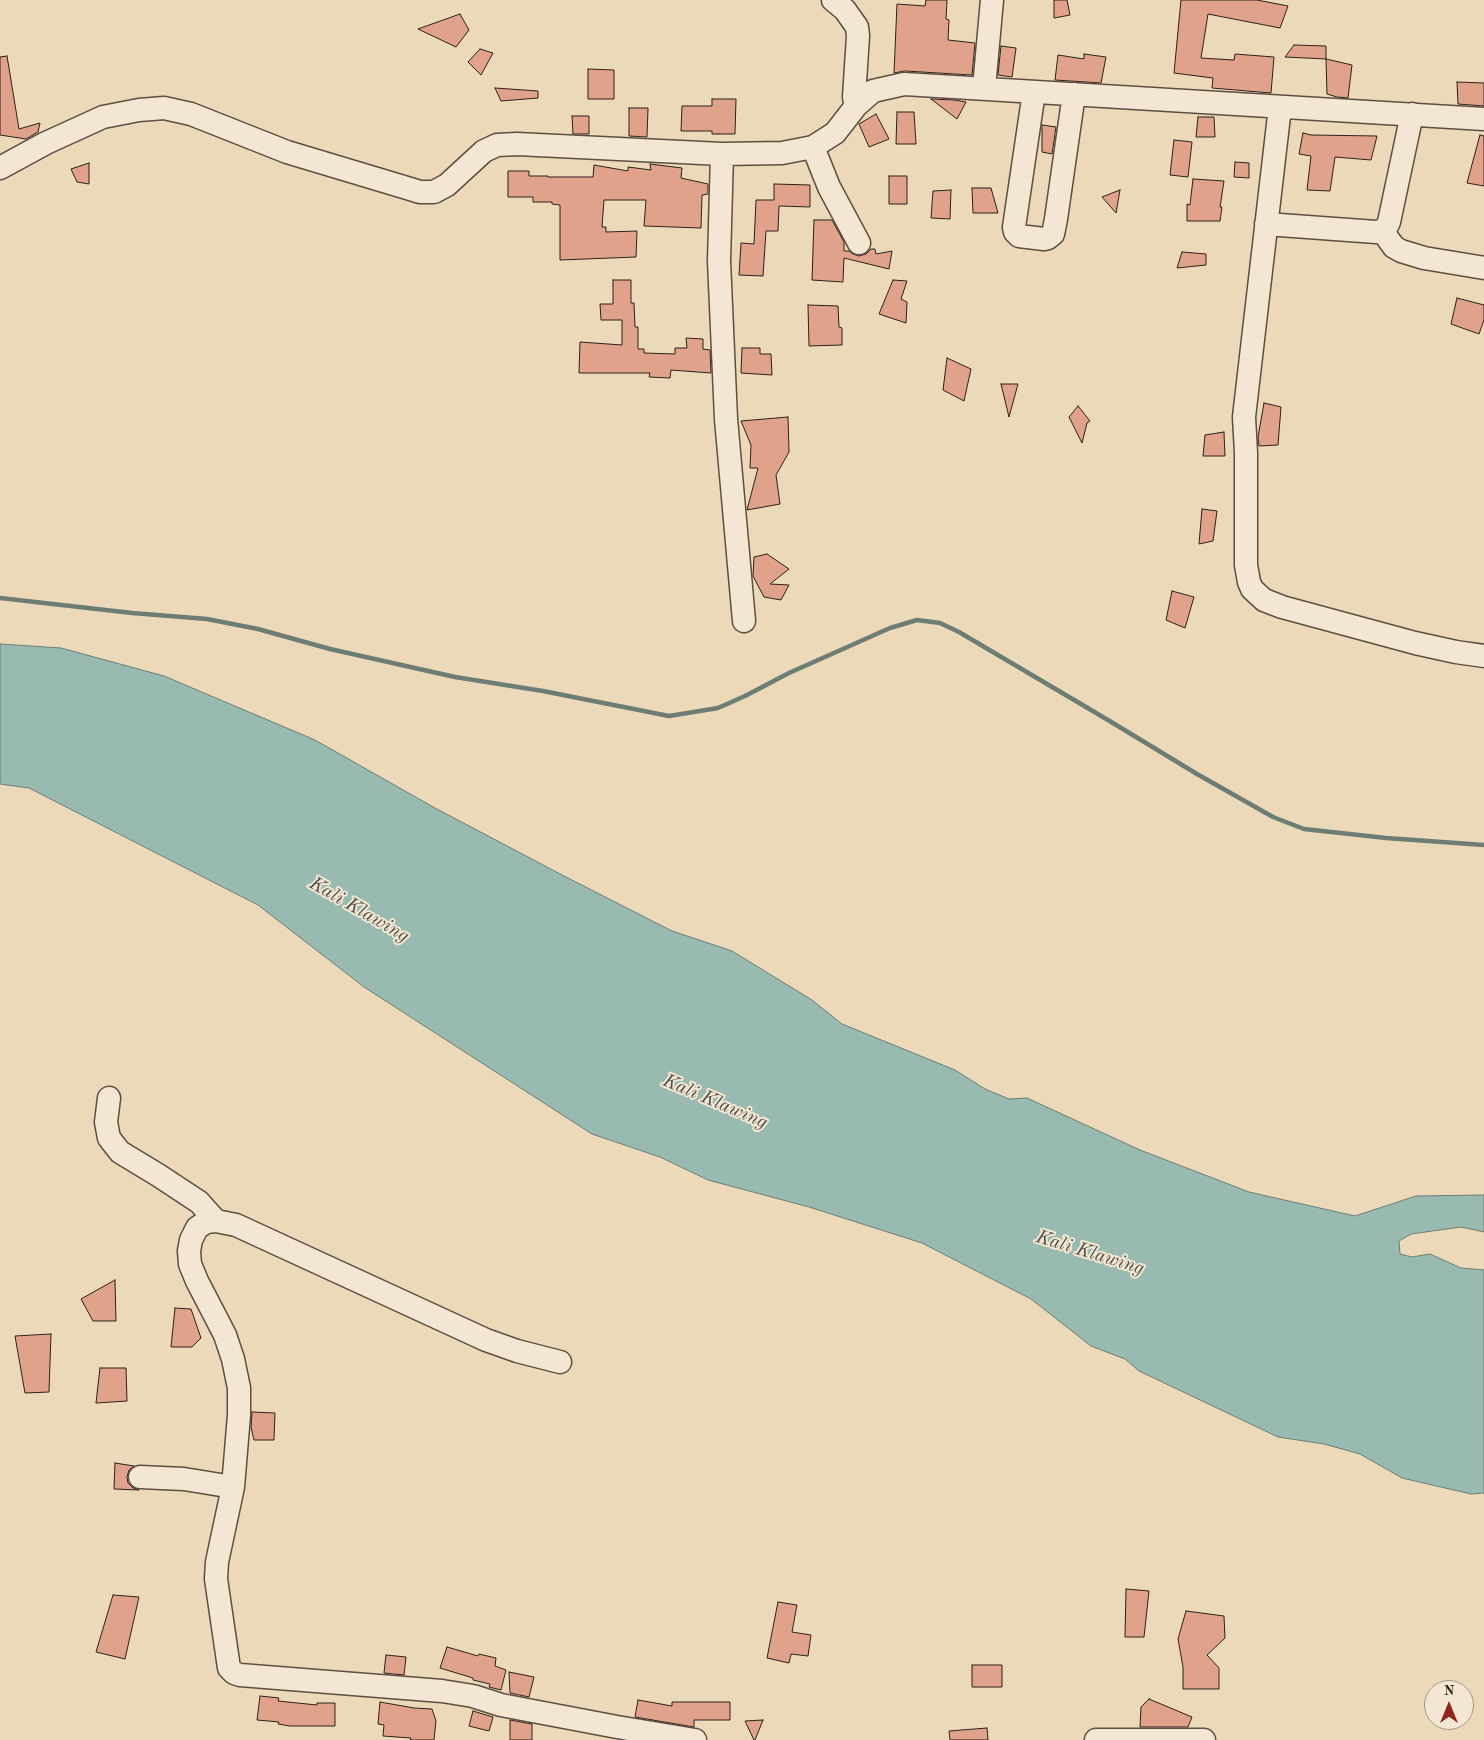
<!DOCTYPE html>
<html>
<head>
<meta charset="utf-8">
<style>
  body { margin:0 }
  #map { position:relative; width:1484px; height:1740px; overflow:hidden; background:#ecd9b9; font-family:"Old Standard TT",serif }
  canvas { display:block }
  .north { position:absolute; left:1424px; top:1680px; width:50px; height:50px; box-sizing:border-box; background:#f3e6d2; border:1px solid #a39788; border-radius:50%; rotate:0deg; font-size:14px; font-weight:700; line-height:20px; text-align:center; color:#2c211a }
  .north::after { content:''; display:block; margin:auto; width:18px; height:22px; background:#8f2418; clip-path:polygon(50% 0,100% 100%,50% 72%,0 100%) }
</style>
</head>
<body>
<div id="map">
<canvas width="1484" height="1740"></canvas>
<div class="north">N</div>
</div>
<script>
const g = document.querySelector('canvas').getContext('2d');
g.lineJoin = 'round';
function fillPath(path, color) { g.fillStyle = color; g.fill(path, 'evenodd'); }
const shape = rows => new Path2D(rows.map(r => 'M' + r).join(''));
function stroke(path, color, width, dash) { g.strokeStyle = color; g.lineWidth = width; g.lineCap = dash ? 'butt' : 'round'; g.setLineDash(dash || []); g.stroke(path); }
function drawText(font, color, halo, rows, align = 'center') {
  g.font = font + ' "Old Standard TT",serif'; g.lineWidth = 4; g.setLineDash([]); g.textBaseline = 'middle'; g.strokeStyle = halo; g.fillStyle = color; for (const [text, x, y, turn = 0] of rows) {
    g.save(); g.translate(x, y); g.rotate((+turn || 0) * Math.PI / 180); g.textAlign = isNaN(turn) ? turn : align; if (halo) g.strokeText(text, 0, 0); g.fillText(text, 0, 0); g.restore();
  }
}
const water = shape([
  [0,644,61,648,164,676,315,740,435,808,564,876,672,931,732,951,812,1000,842,1024,955,1070,985,1089,1009,1099,1027,1098,1140,1150,1249,1192,1355,1216,1416,1196,1484,1195,1484,1232,1461,1227,1411,1234,1399,1241,1400,1254,1412,1257,1430,1254,1461,1268,1484,1270,1484,1493,1471,1494,1402,1478,1360,1454,1324,1444,1278,1437,1139,1371,1125,1359,1091,1346,1031,1299,922,1243,809,1207,708,1180,660,1157,592,1134,364,987,258,905,29,788,0,784,0,644]
]);
fillPath(water, '#99bab0');
stroke(water, '#6d7d74', 1);
stroke(shape([
  [0,598,132,613,207,619,258,629,330,649,455,677,543,691,669,716,718,708,745,696,789,673,890,628,917,620,940,623,959,632,1108,720,1197,774,1273,817,1304,829,1386,838,1484,845]
]), '#6d7d74', 4.5);
const building = shape([
  [926,0,947,0,946,19,949,20,948,40,975,43,972,75,905,71,894,73,897,4,925,6,926,0],
  [1054,0,1067,0,1070,15,1054,18,1054,0],
  [1181,0,1257,0,1288,6,1280,28,1208,14,1201,58,1234,60,1235,54,1274,57,1271,93,1212,88,1213,78,1174,73,1181,0],
  [460,14,469,30,456,47,418,29,460,14],
  [1294,45,1326,46,1326,59,1285,57,1294,45],
  [1001,46,1016,48,1012,77,998,75,1001,46],
  [480,49,493,53,481,75,468,62,480,49],
  [1084,54,1106,57,1101,83,1055,80,1058,55,1084,59,1084,54],
  [7,56,19,129,40,123,38,132,26,139,0,135,0,57,7,56],
  [1326,59,1352,65,1348,98,1337,97,1327,94,1326,59],
  [588,69,614,70,614,99,588,99,588,69],
  [1457,82,1484,83,1484,106,1458,104,1457,82],
  [495,88,538,91,538,98,501,101,495,88],
  [712,99,736,99,735,134,712,134,712,131,681,131,682,106,712,106,712,99],
  [931,99,954,100,966,102,957,119,931,99],
  [629,108,648,108,647,137,629,136,629,108],
  [897,112,914,112,916,144,896,144,897,112],
  [876,114,889,139,869,147,859,124,876,114],
  [572,116,589,116,589,134,573,134,572,116],
  [1198,117,1214,117,1215,137,1196,137,1198,117],
  [1042,125,1056,127,1052,154,1042,152,1042,125],
  [1303,133,1311,135,1377,136,1371,160,1335,157,1330,191,1307,190,1311,156,1299,154,1303,133],
  [1480,135,1484,136,1484,186,1467,183,1480,135],
  [1174,140,1192,142,1188,177,1170,175,1174,140],
  [1235,162,1249,163,1249,178,1234,177,1235,162],
  [89,163,89,184,77,182,71,169,89,163],
  [650,164,682,168,681,178,708,184,708,194,702,195,701,228,644,226,646,200,604,200,602,227,606,227,606,232,637,231,636,257,560,260,560,205,552,204,552,202,533,202,533,197,508,197,508,171,529,171,529,176,548,176,548,177,593,177,594,165,628,171,628,167,651,170,650,164],
  [889,176,907,176,907,204,889,204,889,176],
  [1193,179,1224,181,1220,207,1222,207,1220,221,1187,221,1187,204,1190,205,1193,179],
  [774,184,810,185,810,207,779,206,778,231,766,231,763,276,739,275,741,243,754,244,756,200,774,200,774,184],
  [972,188,991,188,998,213,973,213,972,188],
  [951,190,950,219,931,218,933,191,951,190],
  [1120,190,1116,213,1102,197,1120,190],
  [814,220,832,220,844,242,844,251,849,251,853,254,859,256,866,254,871,249,875,249,876,254,892,251,889,269,844,258,843,282,812,280,814,220],
  [1182,252,1206,254,1206,265,1177,268,1182,252],
  [613,280,631,280,631,303,634,303,635,327,638,327,638,349,644,349,644,353,675,354,675,348,687,348,686,338,703,339,703,349,710,350,711,373,671,370,670,378,649,377,650,373,579,373,580,342,622,345,622,320,601,320,600,304,613,304,613,280],
  [893,280,907,281,901,299,907,302,906,323,879,314,893,280],
  [1457,298,1484,305,1484,320,1479,334,1451,324,1457,298],
  [808,305,838,306,839,327,842,328,842,345,809,346,808,305],
  [742,348,760,348,760,354,771,354,772,375,741,373,742,348],
  [947,358,971,369,964,401,943,390,947,358],
  [1001,384,1018,384,1009,417,1001,384],
  [1264,403,1281,407,1278,445,1259,446,1258,437,1264,403],
  [1078,406,1090,421,1087,423,1082,443,1069,417,1078,406],
  [788,417,789,452,776,475,780,504,747,510,758,468,750,468,751,445,741,421,788,417],
  [1224,432,1225,456,1203,456,1205,435,1224,432],
  [1202,509,1217,511,1213,541,1199,544,1202,509],
  [767,554,789,569,770,584,789,585,781,600,764,597,753,576,754,557,767,554],
  [1172,591,1194,597,1185,628,1166,620,1172,591],
  [115,1280,116,1321,93,1321,81,1299,115,1280],
  [175,1308,191,1309,201,1338,192,1347,171,1347,175,1308],
  [51,1334,49,1392,25,1393,15,1336,51,1334],
  [100,1368,126,1368,127,1401,96,1403,100,1368],
  [252,1412,275,1413,274,1440,254,1440,251,1427,252,1412],
  [115,1463,134,1466,129,1470,127,1477,128,1483,133,1488,139,1490,114,1489,115,1463],
  [1126,1589,1149,1591,1144,1637,1125,1637,1126,1589],
  [113,1595,139,1597,125,1659,96,1652,113,1595],
  [778,1602,797,1605,792,1632,811,1635,808,1656,791,1654,789,1663,767,1658,778,1602],
  [1186,1611,1224,1616,1225,1638,1207,1655,1219,1668,1219,1689,1183,1689,1183,1667,1178,1639,1186,1611],
  [447,1647,478,1656,479,1654,496,1658,495,1666,506,1670,501,1690,489,1687,490,1684,473,1680,473,1678,440,1668,447,1647],
  [386,1655,406,1657,404,1675,384,1673,386,1655],
  [972,1665,1002,1665,1002,1687,972,1687,972,1665],
  [509,1672,534,1677,529,1697,510,1693,509,1672],
  [260,1696,279,1698,278,1701,317,1705,317,1703,335,1703,335,1726,290,1726,278,1724,279,1722,257,1720,260,1696],
  [1149,1699,1192,1717,1188,1727,1140,1727,1141,1707,1149,1699],
  [638,1700,672,1706,672,1702,730,1702,730,1720,694,1720,694,1727,635,1717,638,1700],
  [380,1702,414,1708,432,1709,436,1721,434,1740,410,1740,411,1738,383,1736,384,1725,378,1724,380,1702],
  [473,1711,493,1717,489,1731,469,1726,473,1711],
  [510,1720,532,1724,532,1740,510,1740,510,1720],
  [763,1720,755,1740,754,1740,745,1721,763,1720],
  [987,1728,988,1740,950,1740,949,1731,987,1728]
]);
fillPath(building, '#e1a28b');
stroke(building, '#2c211a', 1);
const minor = shape([
  [833,0,845,10,857,27,858,36,854,97,856,106],
  [984,88,992,0],
  [1034,92,1014,227,1015,232,1019,236,1044,239,1048,238,1053,234,1056,219,1074,94],
  [1280,107,1244,417,1246,453,1246,565,1249,582,1252,589,1264,600,1282,607,1415,643,1456,652,1484,656],
  [813,147,829,187,859,243],
  [722,154,719,261,726,419,744,621],
  [0,168,46,143,103,117,139,110,164,108,191,114,287,152,407,188,420,192,434,192,447,185,484,151,497,145,517,144,722,154,782,153,813,147,835,133,856,106,873,91,904,84,1484,119],
  [1266,224,1376,232,1385,230,1389,222,1412,114],
  [1383,232,1394,247,1401,251,1424,258,1484,268],
  [109,1098,106,1122,109,1138,120,1152,158,1175,199,1202,216,1221],
  [560,1362,517,1351,486,1340,236,1225,216,1221,206,1222,197,1228,191,1240,189,1251,190,1264,197,1281,225,1335,233,1359,239,1388,239,1415,233,1487,217,1562,216,1579,229,1668,234,1673,240,1675,442,1691,473,1696,501,1705,617,1727,695,1740],
  [140,1477,184,1479,233,1487],
  [1096,1740,1204,1740]
]);
stroke(minor, '#5c4f42', 25);
stroke(minor, '#f3e6d2', 22);
drawText('italic 19px', '#4d4f47', '#f3e6d2', [
  ["Kali Klawing",359,910,30],
  ["Kali Klawing",715,1102,23],
  ["Kali Klawing",1090,1253,17]
]);
</script>
</body>
</html>
